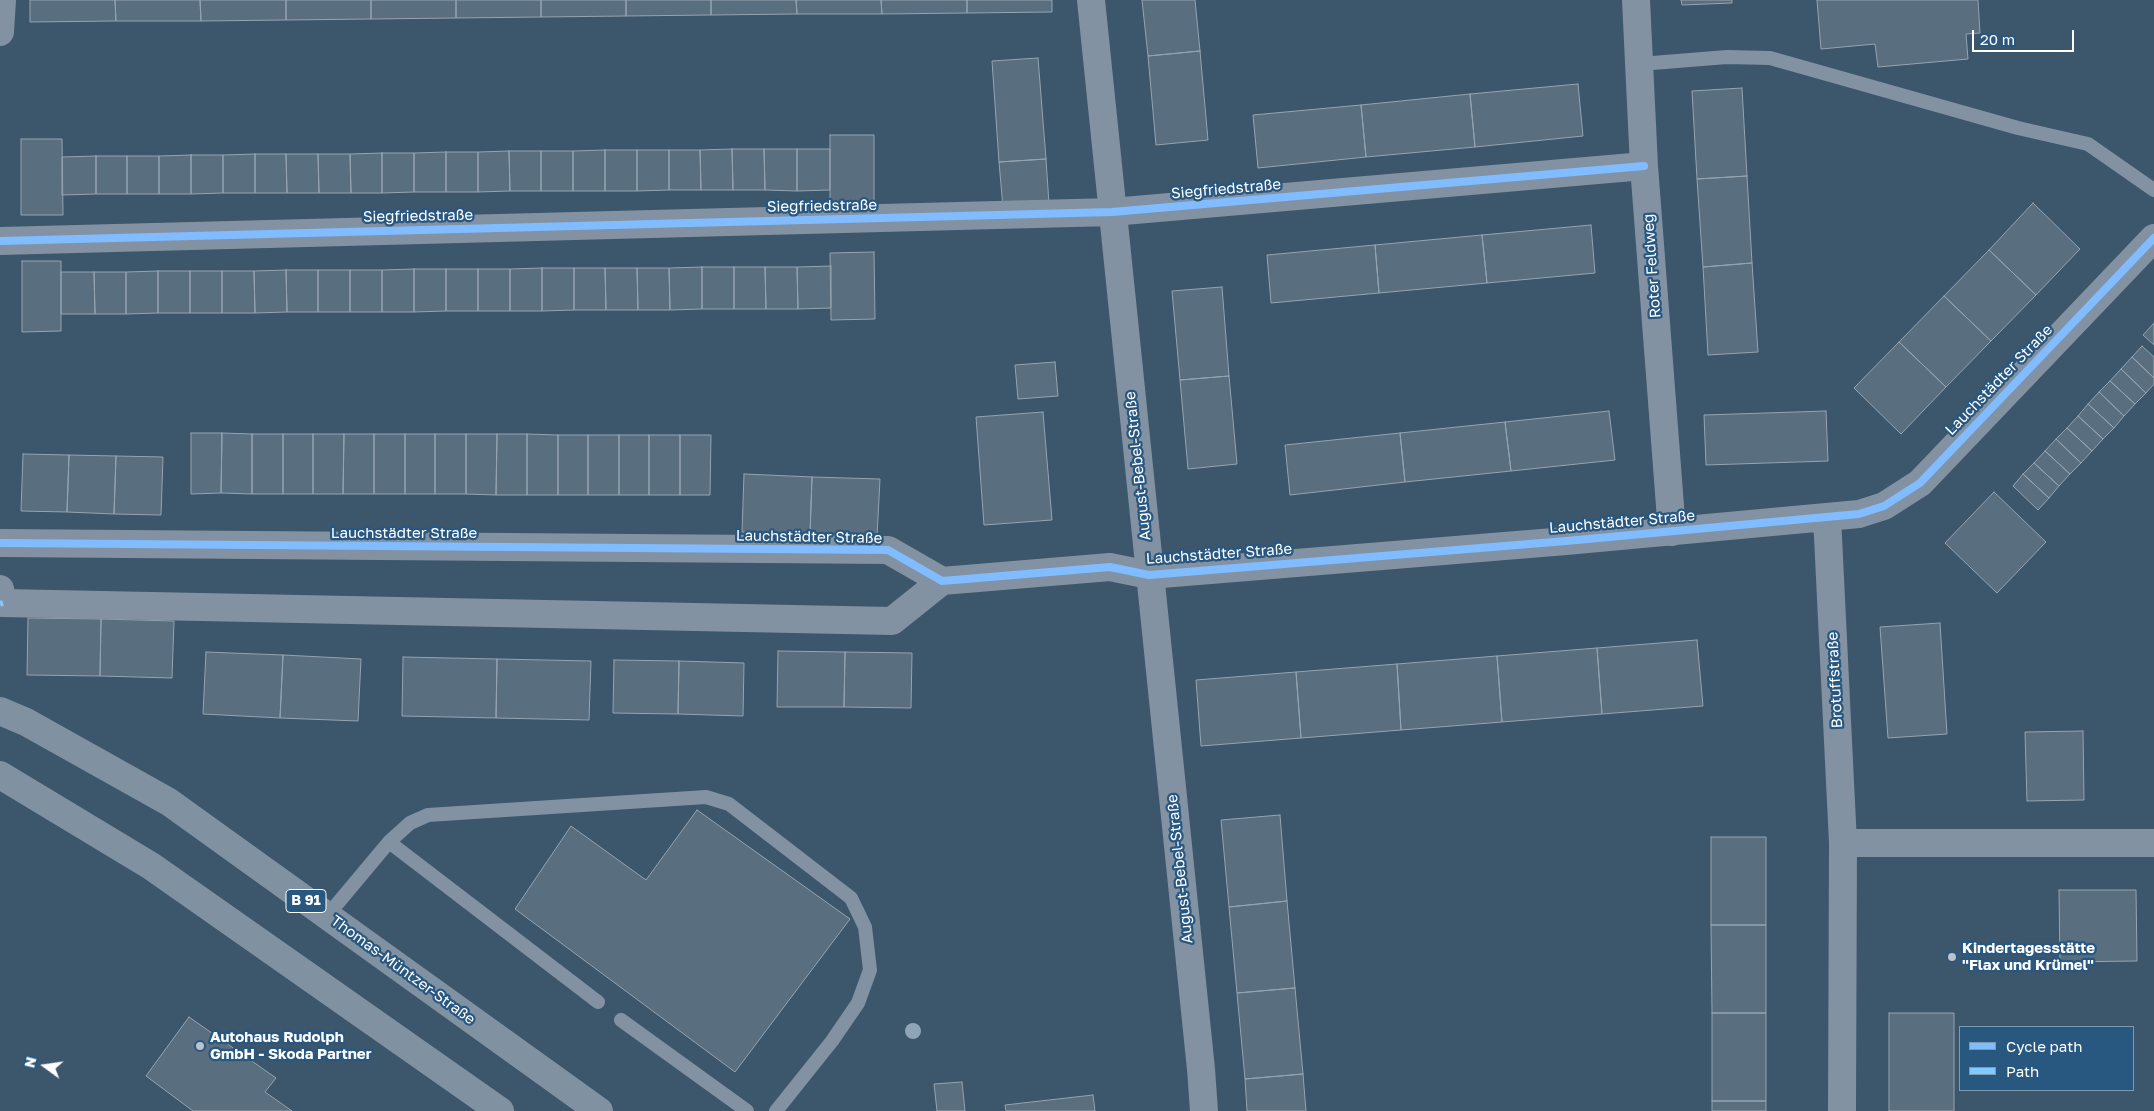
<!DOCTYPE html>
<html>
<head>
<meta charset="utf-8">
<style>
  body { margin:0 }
  #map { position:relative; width:2154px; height:1111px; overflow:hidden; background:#3c566c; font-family:"Golos Text",sans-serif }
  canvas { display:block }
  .legend { position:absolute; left:1959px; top:1026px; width:175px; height:65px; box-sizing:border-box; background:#285780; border:1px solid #7e9ab3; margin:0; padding:6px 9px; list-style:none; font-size:15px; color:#fff }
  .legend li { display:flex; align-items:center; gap:10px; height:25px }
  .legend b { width:25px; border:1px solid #7e9ab3 }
  .north { position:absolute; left:20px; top:1041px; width:50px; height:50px; -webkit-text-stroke:4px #285780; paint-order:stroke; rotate:284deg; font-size:14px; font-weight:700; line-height:20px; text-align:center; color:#fff }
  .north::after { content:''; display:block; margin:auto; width:18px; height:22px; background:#fff; clip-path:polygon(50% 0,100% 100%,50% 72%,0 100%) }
  .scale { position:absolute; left:1972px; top:30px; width:102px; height:22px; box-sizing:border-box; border:2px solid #fff; border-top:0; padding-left:6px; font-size:15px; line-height:18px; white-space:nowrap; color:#fff; -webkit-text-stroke:4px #285780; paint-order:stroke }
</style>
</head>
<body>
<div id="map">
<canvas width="2154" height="1111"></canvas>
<ul class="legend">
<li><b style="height:6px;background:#80bcff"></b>Cycle path</li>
<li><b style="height:6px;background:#80caff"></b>Path</li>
</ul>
<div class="north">N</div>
<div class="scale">20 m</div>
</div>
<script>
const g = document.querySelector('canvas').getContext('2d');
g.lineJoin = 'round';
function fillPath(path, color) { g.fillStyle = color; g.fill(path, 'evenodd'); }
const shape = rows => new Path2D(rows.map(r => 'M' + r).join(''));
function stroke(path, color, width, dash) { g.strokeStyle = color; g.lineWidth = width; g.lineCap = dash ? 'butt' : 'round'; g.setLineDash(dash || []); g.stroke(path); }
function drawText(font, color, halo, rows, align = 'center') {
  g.font = font + ' "Golos Text",sans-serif'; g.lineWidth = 4.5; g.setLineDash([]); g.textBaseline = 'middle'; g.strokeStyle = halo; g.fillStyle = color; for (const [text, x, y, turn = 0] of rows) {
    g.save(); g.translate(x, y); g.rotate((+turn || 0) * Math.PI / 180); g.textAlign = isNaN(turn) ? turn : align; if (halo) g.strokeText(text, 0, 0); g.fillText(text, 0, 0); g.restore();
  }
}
const building = shape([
  [30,0,115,0,116,21,30,22,30,0],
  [115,0,200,0,201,21,116,21,115,0],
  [200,0,286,0,286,20,201,21,200,0],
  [286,0,371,0,371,19,286,20,286,0],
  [371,0,456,0,456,18,371,19,371,0],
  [456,0,541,0,541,17,456,18,456,0],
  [541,0,626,0,626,16,541,17,541,0],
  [626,0,711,0,711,15,626,16,626,0],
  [711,0,796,0,797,14,711,15,711,0],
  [796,0,881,0,882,14,797,14,796,0],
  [881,0,967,0,967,13,882,14,881,0],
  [967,0,1052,0,1052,12,967,13,967,0],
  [1142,0,1195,0,1200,51,1148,56,1142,0],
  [1681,0,1732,0,1732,3,1682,5,1681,0],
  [1817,0,1978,0,1980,33,1966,34,1968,59,1878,67,1875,44,1821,49,1817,0],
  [1200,51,1208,140,1156,145,1148,56,1200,51],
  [1038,58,1046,159,999,162,992,61,1038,58],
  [1578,84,1583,136,1475,147,1470,94,1578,84],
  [1742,88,1747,176,1697,179,1692,91,1742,88],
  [1470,94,1475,147,1366,157,1361,105,1470,94],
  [1361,105,1366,157,1258,168,1253,115,1361,105],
  [830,135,874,135,874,207,830,207,830,135],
  [21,139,62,139,63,215,21,215,21,139],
  [732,149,733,190,701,190,700,150,732,149],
  [732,149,764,149,765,190,733,190,732,149],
  [764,149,797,149,797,191,765,190,764,149],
  [797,149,830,149,830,190,797,191,797,149],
  [605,150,637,150,637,191,605,191,605,150],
  [605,150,605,191,573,191,573,151,605,150],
  [637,150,669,150,669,190,637,191,637,150],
  [669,150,700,150,701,190,669,190,669,150],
  [509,151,541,151,541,191,510,191,509,151],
  [509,151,510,191,478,192,478,152,509,151],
  [541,151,573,151,573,191,541,191,541,151],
  [446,152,478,152,478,192,446,192,446,152],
  [446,152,446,192,414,192,414,153,446,152],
  [382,153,414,153,414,192,382,193,382,153],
  [382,153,382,193,351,193,350,154,382,153],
  [255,154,286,154,287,193,255,193,255,154],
  [255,154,255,193,223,193,223,155,255,154],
  [286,154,318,154,319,193,287,193,286,154],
  [318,154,350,154,351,193,319,193,318,154],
  [191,155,223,155,223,193,191,194,191,155],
  [191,155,191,194,159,194,159,156,191,155],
  [96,156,127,156,127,194,96,194,96,156],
  [96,156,96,194,62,195,62,157,96,156],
  [127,156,159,156,159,194,127,194,127,156],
  [1046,159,1049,204,1003,208,999,162,1046,159],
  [1747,176,1752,263,1703,267,1697,179,1747,176],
  [2033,203,2080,249,2036,295,1989,250,2033,203],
  [1591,225,1595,273,1487,283,1482,235,1591,225],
  [1482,235,1487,283,1379,293,1375,245,1482,235],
  [1375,245,1379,293,1271,303,1267,255,1375,245],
  [1989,250,2036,295,1991,341,1944,296,1989,250],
  [874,252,875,319,831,320,830,253,874,252],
  [22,261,61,261,61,331,22,332,22,261],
  [1752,263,1758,352,1708,355,1703,267,1752,263],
  [831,266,831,308,798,309,797,267,831,266],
  [702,267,734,267,734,309,702,309,702,267],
  [702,267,702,309,670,310,669,268,702,267],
  [734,267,765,267,766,309,734,309,734,267],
  [765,267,797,267,798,309,766,309,765,267],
  [542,268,574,268,574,310,542,311,542,268],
  [542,268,542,311,510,311,510,269,542,268],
  [574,268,605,268,606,310,574,310,574,268],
  [605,268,637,268,638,310,606,310,605,268],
  [637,268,669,268,670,310,638,310,637,268],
  [414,269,446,269,446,311,414,312,414,269],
  [414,269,414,312,382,312,382,270,414,269],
  [446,269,478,269,478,311,446,311,446,269],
  [478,269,510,269,510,311,478,311,478,269],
  [286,270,318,270,318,312,287,312,286,270],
  [286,270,287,312,255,313,254,271,286,270],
  [318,270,350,270,350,312,318,312,318,270],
  [350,270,382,270,382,312,350,312,350,270],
  [158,271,190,271,190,313,158,313,158,271],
  [158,271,158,313,126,314,126,272,158,271],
  [190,271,222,271,222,313,190,313,190,271],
  [222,271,254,271,255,313,222,313,222,271],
  [61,272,94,272,95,314,61,314,61,272],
  [94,272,126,272,126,314,95,314,94,272],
  [1222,287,1229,376,1180,380,1172,291,1222,287],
  [1944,296,1991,341,1946,387,1899,342,1944,296],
  [2154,323,2154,345,2143,335,2154,323],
  [1899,342,1946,387,1901,434,1854,388,1899,342],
  [2142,346,2154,357,2154,378,2132,357,2142,346],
  [2132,357,2154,378,2154,384,2146,393,2121,369,2132,357],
  [1055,362,1058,396,1018,399,1015,365,1055,362],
  [2121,369,2146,393,2135,404,2110,381,2121,369],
  [1229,376,1237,464,1188,469,1180,380,1229,376],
  [2110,381,2135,404,2124,416,2099,392,2110,381],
  [2099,392,2124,416,2114,428,2088,404,2099,392],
  [2088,404,2114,428,2103,439,2078,416,2088,404],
  [1609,411,1615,460,1511,471,1505,422,1609,411],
  [1826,411,1828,461,1706,465,1704,415,1826,411],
  [1043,412,1052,520,984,525,976,417,1043,412],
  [2078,416,2103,439,2092,451,2067,428,2078,416],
  [1505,422,1511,471,1405,482,1400,433,1505,422],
  [2067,428,2092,451,2081,463,2056,439,2067,428],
  [191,433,222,433,221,493,191,494,191,433],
  [222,433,252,434,252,494,221,493,222,433],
  [1400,433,1405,482,1290,495,1285,445,1400,433],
  [252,434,283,434,283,494,252,494,252,434],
  [283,434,313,434,313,494,283,494,283,434],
  [313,434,344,434,343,494,313,494,313,434],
  [344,434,374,434,374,494,343,494,344,434],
  [374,434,405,434,405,494,374,494,374,434],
  [405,434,435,434,435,494,405,494,405,434],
  [435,434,466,434,466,494,435,494,435,434],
  [466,434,497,434,496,495,466,494,466,434],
  [497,434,527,434,527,495,496,495,497,434],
  [527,434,558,435,558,495,527,495,527,434],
  [558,435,588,435,588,495,558,495,558,435],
  [588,435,619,435,619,495,588,495,588,435],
  [619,435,649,435,649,495,619,495,619,435],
  [649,435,680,435,680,495,649,495,649,435],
  [680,435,711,435,710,495,680,495,680,435],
  [2056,439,2081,463,2070,474,2045,451,2056,439],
  [2045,451,2070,474,2059,486,2034,463,2045,451],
  [23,454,69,455,67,512,21,511,23,454],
  [69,455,116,456,114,514,67,512,69,455],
  [116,456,163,457,161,515,114,514,116,456],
  [2034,463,2059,486,2049,498,2023,474,2034,463],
  [744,474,812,477,810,535,742,532,744,474],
  [2023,474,2049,498,2038,510,2013,486,2023,474],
  [812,477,880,479,877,537,810,535,812,477],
  [1994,492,2046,542,1997,593,1945,543,1994,492],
  [28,618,101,619,100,676,27,675,28,618],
  [101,619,174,621,172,678,100,676,101,619],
  [1940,623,1947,734,1888,738,1880,627,1940,623],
  [1697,640,1703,706,1602,714,1597,648,1697,640],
  [1597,648,1602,714,1502,722,1497,656,1597,648],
  [778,651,845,652,844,707,777,707,778,651],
  [206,652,283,655,280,718,203,714,206,652],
  [845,652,912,653,911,708,844,707,845,652],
  [283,655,361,659,358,721,280,718,283,655],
  [1497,656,1502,722,1401,730,1397,664,1497,656],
  [403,657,497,659,496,718,402,716,403,657],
  [497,659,591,661,589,720,496,718,497,659],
  [614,660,679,661,678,714,613,713,614,660],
  [679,661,744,663,743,716,678,714,679,661],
  [1397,664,1401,730,1301,738,1296,672,1397,664],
  [1296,672,1301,738,1201,746,1196,680,1296,672],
  [2083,731,2084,800,2027,801,2025,732,2083,731],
  [697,810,850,919,735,1072,515,909,571,826,646,880,697,810],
  [1280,815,1287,901,1229,907,1221,820,1280,815],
  [1711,837,1766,837,1766,925,1711,925,1711,837],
  [2059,890,2136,890,2137,961,2060,962,2059,890],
  [1287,901,1295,988,1237,993,1229,907,1287,901],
  [1711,925,1766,925,1766,1013,1712,1013,1711,925],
  [1295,988,1303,1074,1245,1079,1237,993,1295,988],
  [1712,1013,1766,1013,1766,1101,1712,1101,1712,1013],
  [1889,1013,1954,1013,1954,1111,1889,1111,1889,1013],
  [189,1017,276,1078,265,1092,292,1111,193,1111,146,1076,189,1017],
  [1303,1074,1306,1111,1247,1111,1245,1079,1303,1074],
  [962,1082,965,1111,937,1111,934,1084,962,1082],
  [1093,1095,1095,1111,1006,1111,1005,1105,1093,1095],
  [1712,1101,1766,1101,1766,1111,1712,1111,1712,1101]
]);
fillPath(building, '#596e7f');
stroke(building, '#95a4b1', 1);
stroke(shape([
  [1640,64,1727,57,1770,58,2018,128,2088,144,2154,190],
  [389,842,598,1002],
  [327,916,389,842,410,823,428,815,706,797,729,804,851,898,865,927,870,970,858,1003,832,1041,776,1111],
  [621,1020,747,1111]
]), '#8292a2', 14);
stroke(shape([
  [1091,0,1201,1069,1204,1111],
  [1636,0,1644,166,1672,532],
  [0,32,2,0],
  [0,241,1112,212,1644,166],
  [1827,517,1843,843,1842,1111],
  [0,543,888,550,942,581,1110,567,1149,575,1566,541,1859,514,1884,506,1920,483,2154,238],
  [0,589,3,603,892,621,942,581],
  [1843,843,2154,843]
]), '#8292a2', 28);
stroke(shape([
  [0,711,26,722,169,802,599,1111],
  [0,775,151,866,500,1111]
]), '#8092a1', 28);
stroke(shape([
  [0,604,3,603]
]), '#80caff', 6, [12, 6]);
stroke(shape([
  [0,241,1112,212,1644,166],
  [0,543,888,550,942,581,1110,567,1149,575,1566,541,1859,514,1884,506,1920,483,2154,238]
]), '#80bcff', 8);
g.fillStyle = '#8fa5b7';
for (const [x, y] of [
  [913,1031]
]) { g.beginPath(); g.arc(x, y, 8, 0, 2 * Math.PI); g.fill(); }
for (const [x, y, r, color] of [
  [1952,957,5,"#bbc4cc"],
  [200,1046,5,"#bbc4cc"]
]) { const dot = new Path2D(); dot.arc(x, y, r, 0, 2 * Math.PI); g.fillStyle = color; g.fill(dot); stroke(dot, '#285780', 2); }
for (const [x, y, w] of [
  [306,901,40]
]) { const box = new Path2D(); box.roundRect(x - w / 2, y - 11.5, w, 23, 4); g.fillStyle = '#285780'; g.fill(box); stroke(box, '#fff', 1); }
drawText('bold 14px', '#fff', null, [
  ["B 91",306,901]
]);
drawText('15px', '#fff', '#285780', [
  ["Siegfriedstraße",1226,189,-5],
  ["Siegfriedstraße",822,206,-1],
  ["Siegfriedstraße",418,216,-1],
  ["Roter Feldweg",1652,266,-94],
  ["Lauchstädter Straße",1999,380,-46],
  ["August-Bebel-Straße",1138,466,-96],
  ["Lauchstädter Straße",1622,522,-5],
  ["Lauchstädter Straße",404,533],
  ["Lauchstädter Straße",809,537,1],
  ["Lauchstädter Straße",1219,554,-4],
  ["Brotuffstraße",1835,680,-93],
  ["August-Bebel-Straße",1180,869,-96],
  ["Thomas-Müntzer-Straße",403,970,36]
]);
drawText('bold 15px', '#fff', '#285780', [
  ["Kindertagesstätte",1962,948],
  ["\"Flax und Krümel\"",1962,965],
  ["Autohaus Rudolph",210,1037],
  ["GmbH - Skoda Partner",210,1054]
], 'left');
</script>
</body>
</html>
